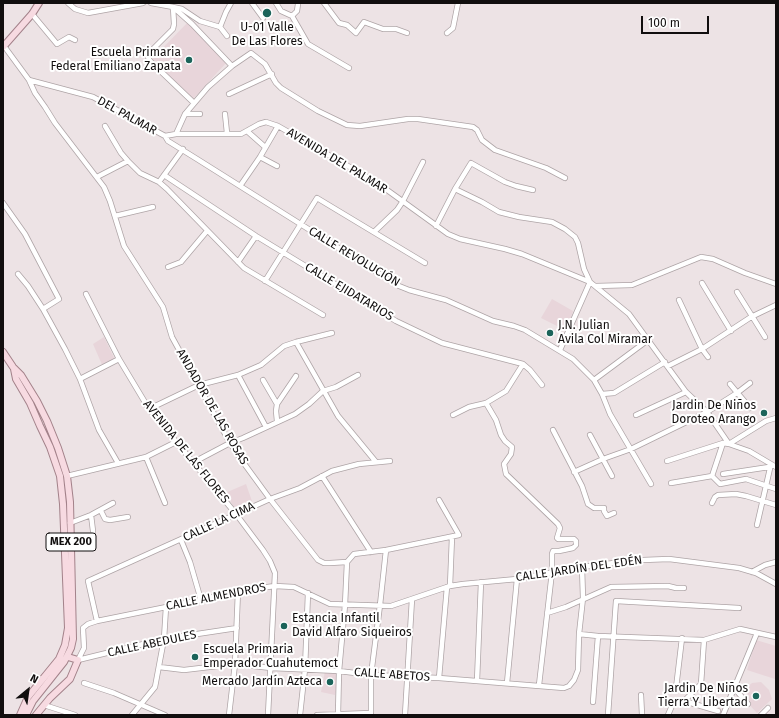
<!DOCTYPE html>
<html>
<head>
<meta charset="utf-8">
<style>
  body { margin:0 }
  #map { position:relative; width:779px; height:718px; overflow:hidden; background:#ede3e5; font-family:"Fira Sans",sans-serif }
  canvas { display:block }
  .frame { position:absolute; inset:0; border:4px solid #110e0e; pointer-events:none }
  .north { position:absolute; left:8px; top:670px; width:40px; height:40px; -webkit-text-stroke:3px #fff; paint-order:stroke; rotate:29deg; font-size:11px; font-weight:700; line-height:16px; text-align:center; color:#110e0e }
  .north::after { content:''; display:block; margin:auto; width:14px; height:18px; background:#110e0e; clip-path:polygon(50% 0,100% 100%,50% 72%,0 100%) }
  .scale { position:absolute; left:641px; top:16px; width:68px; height:18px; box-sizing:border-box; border:2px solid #110e0e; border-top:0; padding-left:5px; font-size:12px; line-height:14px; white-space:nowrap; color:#110e0e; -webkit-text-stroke:3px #fff; paint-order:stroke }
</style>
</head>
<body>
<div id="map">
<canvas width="779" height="718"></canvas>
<div class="frame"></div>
<div class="north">N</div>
<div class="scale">100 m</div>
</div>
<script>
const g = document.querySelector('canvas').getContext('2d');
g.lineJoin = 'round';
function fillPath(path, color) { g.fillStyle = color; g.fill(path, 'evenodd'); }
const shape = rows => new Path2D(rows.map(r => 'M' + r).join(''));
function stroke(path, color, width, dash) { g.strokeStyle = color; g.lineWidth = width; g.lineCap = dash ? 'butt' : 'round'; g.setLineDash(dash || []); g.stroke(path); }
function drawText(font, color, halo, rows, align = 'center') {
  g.font = font + ' "Fira Sans",sans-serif'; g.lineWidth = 4; g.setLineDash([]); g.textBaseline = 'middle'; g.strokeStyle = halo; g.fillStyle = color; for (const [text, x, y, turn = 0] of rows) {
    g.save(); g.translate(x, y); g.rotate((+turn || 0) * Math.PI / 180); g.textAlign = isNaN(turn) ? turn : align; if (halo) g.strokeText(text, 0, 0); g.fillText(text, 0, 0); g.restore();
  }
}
fillPath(shape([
  [188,22,227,62,193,99,152,59],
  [552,299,573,311,567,331,541,318],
  [104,337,115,360,103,367,93,344],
  [246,484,253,504,236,510,225,493],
  [756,640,776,646,776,675,775,679,747,670],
  [325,671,338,672,335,695,321,692],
  [761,682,769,690,772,699,757,713,739,694,752,683]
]), '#e8d5da');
const minor = shape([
  [68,3,75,9,88,13,143,3],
  [151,3,173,7,192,24,232,66],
  [252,3,263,18],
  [276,3,281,11,292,16,297,11,298,4],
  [324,3,339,23,347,25,356,33,364,22,383,29,396,29,407,33],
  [32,14,57,44,69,37,75,40],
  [292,16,308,44,349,68],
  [220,27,226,12,231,3],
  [447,33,453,28,458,3],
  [4,46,29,80,35,93,45,107,55,123,104,187,110,201,124,246,163,307,172,337,230,443,240,458,270,499,318,560,324,563,330,563,347,562],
  [29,80,93,97,165,136,176,134,241,134,259,124,266,122,278,126,376,182,448,234,460,239,505,249,522,254,590,282,629,314,686,392,707,412,729,444,749,451,776,467],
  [229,94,272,74],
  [194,103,150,61,147,55,173,29,174,24,173,7,182,9,200,21,220,27,227,36],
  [185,114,200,114],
  [225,114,227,133],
  [105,126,121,153,128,161,140,173,159,182,167,189,244,268,323,315],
  [247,131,265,147],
  [176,134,185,114,208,87,232,66,251,53,265,64,276,83,281,88,318,111,347,125,360,126,408,119,418,119,473,127,477,130,482,140,495,150,546,168,565,178],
  [165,136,168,141,197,159,399,286,409,290,446,300,493,321,514,326,525,330,573,359,594,380,602,394,610,414,651,484],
  [260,157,277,166],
  [164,175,256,236,396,321,442,343,523,364,530,370,542,385],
  [97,177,128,161],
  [159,182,183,149],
  [240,186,260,157,278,126],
  [455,189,482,202,499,212,519,217,552,222,565,229,575,237,578,243,584,269,590,282,560,350],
  [3,203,25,234,59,299,43,309],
  [115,216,153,207],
  [436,226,455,189,471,163,505,182,516,186,533,190],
  [374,232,397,210,403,201,423,162],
  [238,262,256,236],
  [168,267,181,262,207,231],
  [18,274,28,286,43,309,65,349,80,379,99,430,118,463],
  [265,281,317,198,425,263],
  [702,283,731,331],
  [596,286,632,285,701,257,713,259,745,273,776,284],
  [737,292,765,337],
  [86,294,119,359,149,409,236,514,263,550,270,561,275,573,268,715],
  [679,300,702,349,708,357],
  [296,342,338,416,376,462],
  [668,366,702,349,751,317,776,305],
  [238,375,266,427],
  [80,379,119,359],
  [263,380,277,404],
  [594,380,648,340],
  [730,384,750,408],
  [602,394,614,393,665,362],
  [486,403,496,420,501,435,505,441,512,447,511,454,504,464,506,474,558,524,560,528,557,538,558,539,574,539,576,541,576,545,573,548,559,551,553,551,552,554,552,572,539,685],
  [149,409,199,385,238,375,261,365,284,346,296,342,332,333],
  [453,415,469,407,486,403,506,391,523,364],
  [636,415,686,392],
  [277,421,276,411,277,404,296,376],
  [553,430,582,486,588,504,594,508,604,508,604,511,607,516,614,513],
  [590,435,612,476],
  [146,457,165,503],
  [667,461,723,443],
  [194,462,230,443,243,438,295,414,309,404,323,391,336,387,358,375],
  [574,472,603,459,631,449,707,412,737,393,750,383],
  [723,474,769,467],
  [67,476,146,457,176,442],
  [322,476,371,552],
  [671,483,712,476],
  [776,489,746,479,720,484,712,476,723,443,729,444,766,421,776,418],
  [712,503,715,497,718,495,736,494,746,496,776,505],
  [101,511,105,519,110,520,128,517],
  [91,515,93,531],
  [70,523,91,515,113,503],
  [757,525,771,464],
  [181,540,190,562,201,600],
  [752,572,765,565,776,562],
  [450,586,452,537],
  [547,613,566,607,611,587,668,586,676,588,684,588],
  [97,621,88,581,270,499,300,488,332,471,359,464,390,461],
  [579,634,598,636,704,640,740,629,776,637],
  [78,660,84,648,83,628,88,624,97,621,201,600,238,591,275,586,294,587,330,604,391,606,450,586,463,584,517,579,582,567,614,563,643,560,669,559,739,568,756,573,776,584],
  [78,660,164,639,237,628],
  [159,667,184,670,235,664,271,668,339,671,371,675,439,678,564,688,569,686,574,680,578,670,579,634,583,598,582,567],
  [439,678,447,587],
  [477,681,481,582],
  [84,683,114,693,165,715],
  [507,683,517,579],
  [676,688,682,638],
  [735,689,748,704],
  [641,695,642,715],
  [684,701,701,684,704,640],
  [593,702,598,636],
  [44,705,75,715],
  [132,715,155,687,164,639,166,607],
  [229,715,235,664,238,591],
  [300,715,305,669,308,593],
  [317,715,371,713,371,675,380,605,386,550],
  [338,715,339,671,345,605,347,562,354,554,386,550,459,535,439,500],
  [405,715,412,599],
  [608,715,616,601,739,608],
  [668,715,674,701,684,701,718,711],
  [723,715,757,633],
  [761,715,768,708]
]);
const major = shape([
  [3,47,32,14,39,3],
  [3,352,13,367,21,375,37,401,47,421,58,448,67,476,70,502,73,639,71,648,64,662,33,701,26,715],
  [14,369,16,379,30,403,40,426,50,447,60,476,63,504,68,628,65,645,59,659,28,697,20,715],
  [36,715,50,698,70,679,78,660,68,657]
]);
stroke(minor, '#aea4a6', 6);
stroke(major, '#a3828a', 8);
stroke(minor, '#fff', 4.5);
stroke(major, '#f7dae1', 6);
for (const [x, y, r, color] of [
  [267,13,5,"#1b645a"],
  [189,60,4,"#1b645a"],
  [550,333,4,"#1b645a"],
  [764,413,4,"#1b645a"],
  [284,626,4,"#1b645a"],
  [195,657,4,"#1b645a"],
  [330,682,4,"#1b645a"],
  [756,696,4,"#1b645a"]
]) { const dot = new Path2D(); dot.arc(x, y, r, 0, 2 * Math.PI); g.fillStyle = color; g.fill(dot); stroke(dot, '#fff', 1.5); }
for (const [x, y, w] of [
  [71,542,50]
]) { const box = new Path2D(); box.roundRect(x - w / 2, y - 9, w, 18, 3); g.fillStyle = '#fff'; g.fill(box); stroke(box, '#110e0e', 1); }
drawText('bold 11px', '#110e0e', null, [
  ["MEX 200",71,542]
]);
drawText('12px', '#110e0e', '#fff', [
  ["U-01 Valle",267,28,"center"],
  ["De Las Flores",267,42,"center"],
  ["Escuela Primaria",181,53],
  ["Federal Emiliano Zapata",181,67],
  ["J.N. Julian",558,326,"left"],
  ["Avila Col Miramar",558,340,"left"],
  ["Jardin De Niños",756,406],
  ["Doroteo Arango",756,420],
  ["Estancia Infantil",292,619,"left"],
  ["David Alfaro Siqueiros",292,633,"left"],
  ["Escuela Primaria",203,650,"left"],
  ["Emperador Cuahutemoct",203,664,"left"],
  ["Mercado Jardín Azteca",322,682],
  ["Jardin De Niños",748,689],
  ["Tierra Y Libertad",748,703]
], 'right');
drawText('12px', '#110e0e', '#fff', [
  ["DEL PALMAR",127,116,29],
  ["AVENIDA DEL PALMAR",337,161,31],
  ["CALLE REVOLUCIÓN",354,257,31],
  ["CALLE EJIDATARIOS",349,292,31],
  ["ANDADOR DE LAS ROSAS",212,407,60],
  ["AVENIDA DE LAS FLORES",186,452,51],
  ["CALLE LA CIMA",219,522,-25],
  ["CALLE JARDÍN DEL EDÉN",579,569,-8],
  ["CALLE ALMENDROS",216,597,-11],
  ["CALLE ABEDULES",152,644,-12],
  ["CALLE ABETOS",392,675,4]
]);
</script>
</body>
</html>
